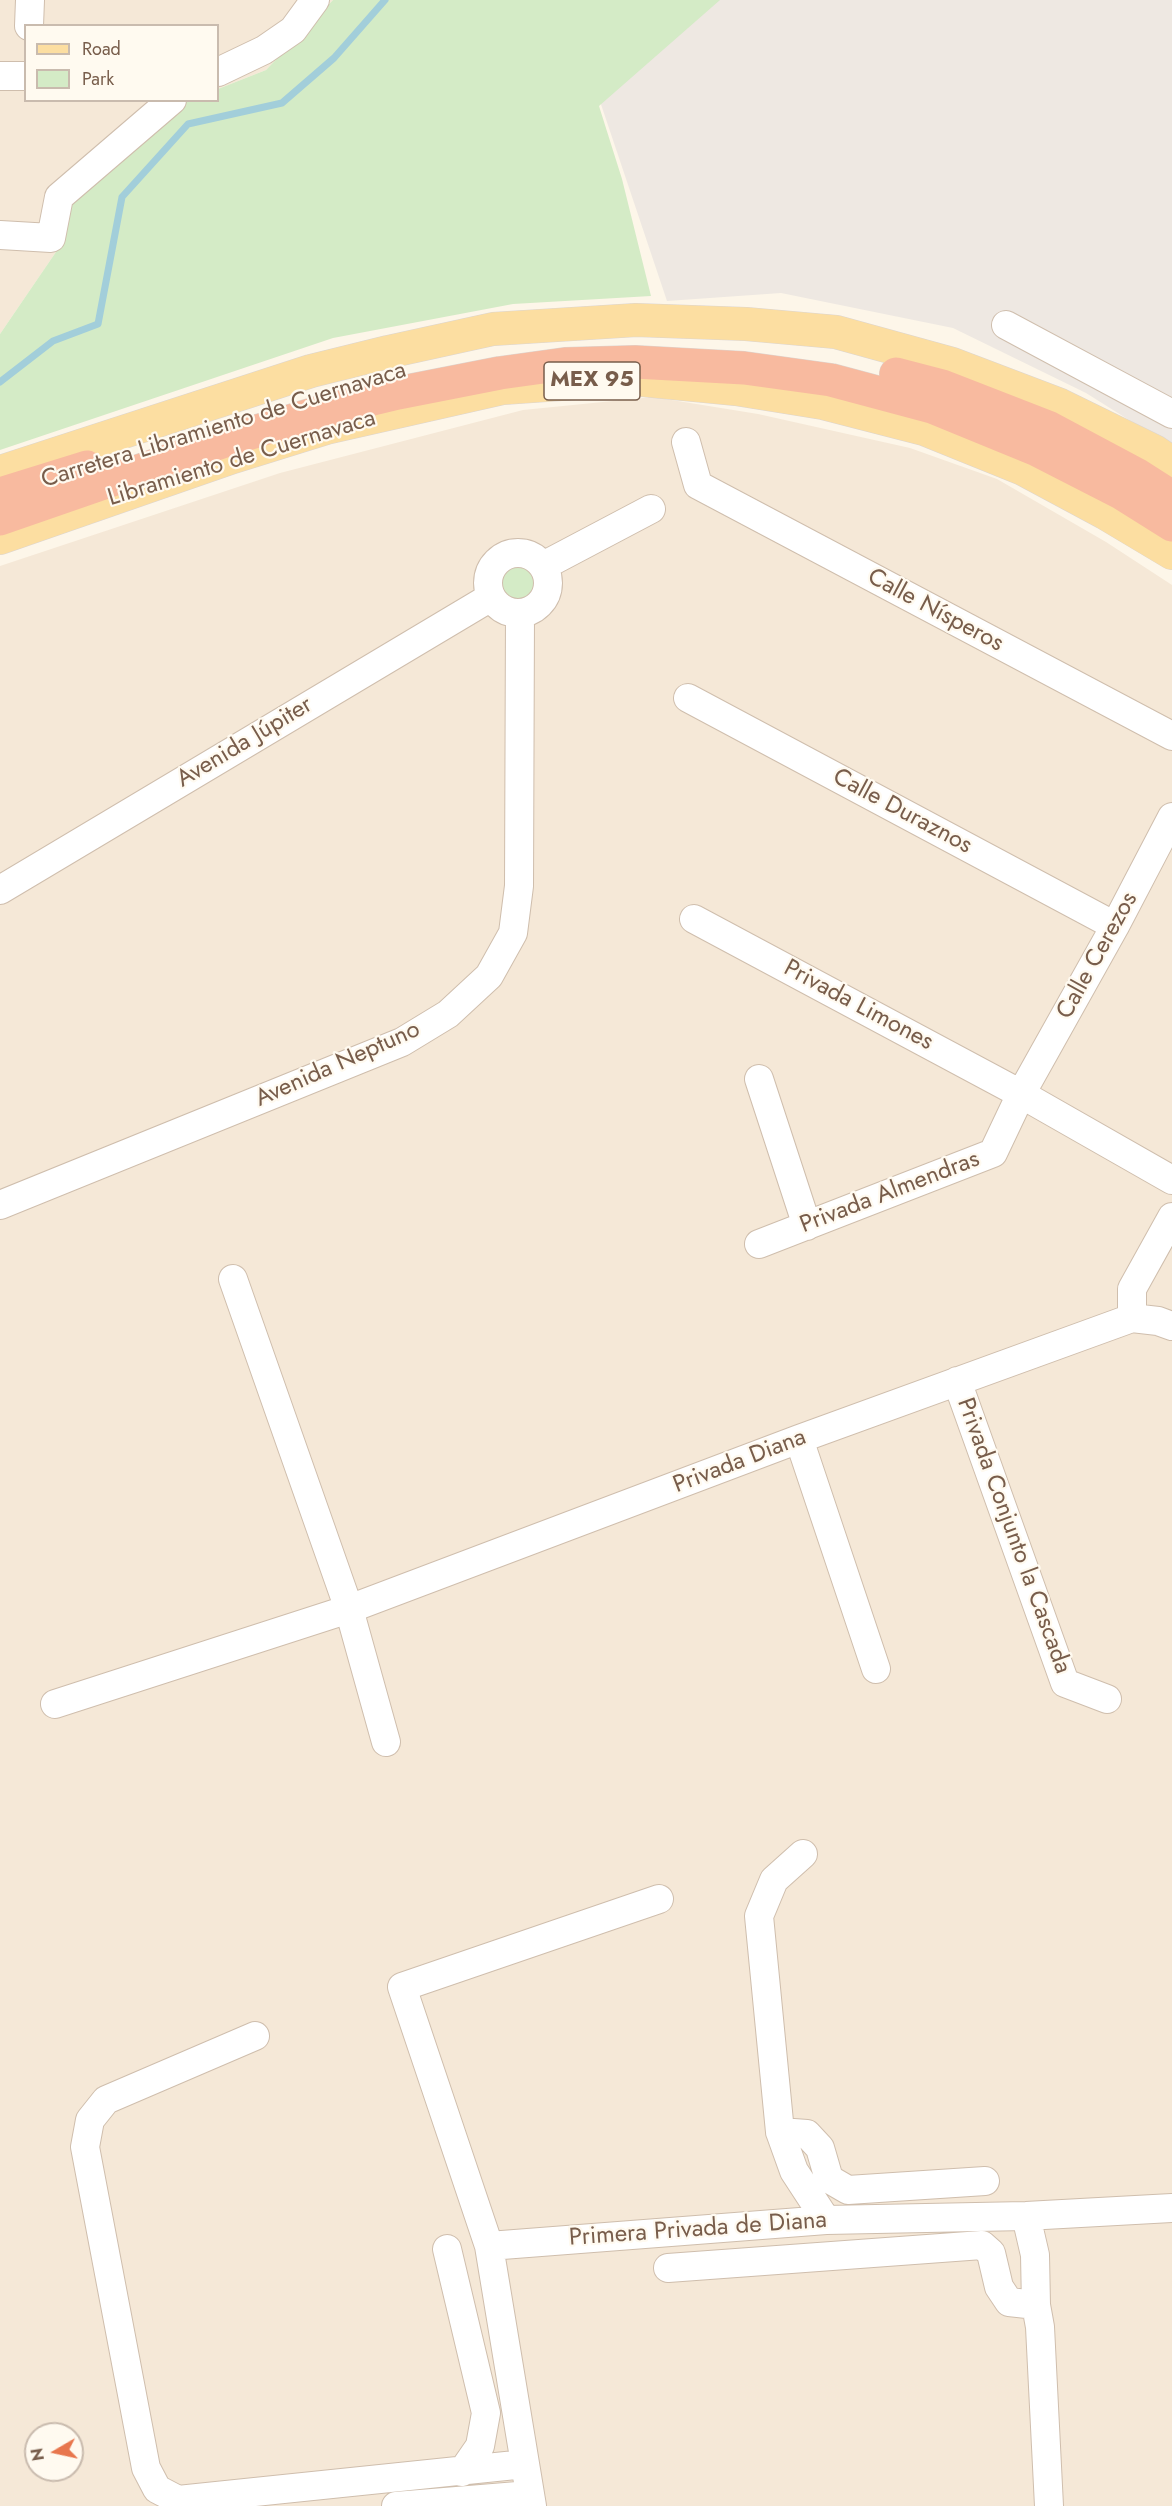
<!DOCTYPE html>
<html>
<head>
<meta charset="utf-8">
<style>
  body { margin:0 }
  #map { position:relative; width:1172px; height:2506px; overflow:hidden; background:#fdf6e9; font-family:Jost,sans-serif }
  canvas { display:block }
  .legend { position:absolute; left:24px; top:24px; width:195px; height:78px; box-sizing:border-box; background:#fffaf0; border:2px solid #c9bbae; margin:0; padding:8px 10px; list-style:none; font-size:18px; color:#785d4b }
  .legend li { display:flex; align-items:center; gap:12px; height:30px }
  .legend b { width:30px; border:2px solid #c9bbae }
  .north { position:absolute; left:24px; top:2422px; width:60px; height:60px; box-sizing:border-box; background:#fffaf0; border:2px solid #c9bbae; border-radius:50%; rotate:261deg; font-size:16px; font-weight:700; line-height:24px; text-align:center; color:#785d4b }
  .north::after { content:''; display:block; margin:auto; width:21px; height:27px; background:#e8764d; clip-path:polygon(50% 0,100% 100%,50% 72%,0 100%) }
</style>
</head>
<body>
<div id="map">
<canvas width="1172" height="2506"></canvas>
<ul class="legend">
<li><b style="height:8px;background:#fcdea1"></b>Road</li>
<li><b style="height:16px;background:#d4ebc6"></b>Park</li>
</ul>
<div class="north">N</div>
</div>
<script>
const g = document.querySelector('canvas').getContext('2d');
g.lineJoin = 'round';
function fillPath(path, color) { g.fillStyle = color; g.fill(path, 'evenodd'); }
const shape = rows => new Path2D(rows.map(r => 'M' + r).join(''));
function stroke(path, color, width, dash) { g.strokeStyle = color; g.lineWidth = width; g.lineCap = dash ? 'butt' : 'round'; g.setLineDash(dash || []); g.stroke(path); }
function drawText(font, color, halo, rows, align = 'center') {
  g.font = font + ' Jost,sans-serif'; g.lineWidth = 4.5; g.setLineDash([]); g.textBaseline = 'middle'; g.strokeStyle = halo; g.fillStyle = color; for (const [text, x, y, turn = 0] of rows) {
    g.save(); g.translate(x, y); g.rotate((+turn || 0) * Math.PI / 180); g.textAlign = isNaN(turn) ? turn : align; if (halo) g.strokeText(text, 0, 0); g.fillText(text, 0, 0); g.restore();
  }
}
fillPath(shape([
  [0,0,333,0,266,70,218,89,218,26,26,26,26,100,189,101,167,109,58,249,0,334],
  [653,397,758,414,910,448,997,479,1106,542,1172,585,1172,2506,0,2506,0,566,280,473,523,410],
  [36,2434,72,2434,72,2470,36,2470]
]), '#f5e8d7');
fillPath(shape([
  [566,0,1172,0,1172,447,1086,393,953,328,781,293,667,301]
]), '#eee8e2');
fillPath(shape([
  [333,0,720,0,599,106,622,179,651,296,513,304,333,338,0,450,0,334,58,249,73,200,167,109,189,101,218,100,218,89,266,70],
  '495 582a23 23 0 1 1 46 0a23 23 0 1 1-46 0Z'
]), '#d4ebc6');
stroke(shape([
  [0,382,53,341,98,324,122,197,188,124,282,103,334,58,385,0]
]), '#a2ceda', 7);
const minor = shape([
  [29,26,30,0],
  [218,72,264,50,293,30,315,0],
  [0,76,26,76],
  [0,235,51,238,59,197,172,100],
  [1006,325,1172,414],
  [686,442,698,485,1172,736],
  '488 583a30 30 0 1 1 60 0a30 30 0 1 1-60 0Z',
  [543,566,651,509],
  [688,698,1115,926],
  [0,890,491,597],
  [694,919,1021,1094,1172,1180],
  [759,1079,807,1226],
  [0,1205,402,1042,448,1014,489,976,513,933,519,886,520,614],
  [759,1244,993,1153,1021,1094,1115,926,1172,817],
  [233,1279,349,1609,386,1742],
  [1132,1318,1132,1289,1172,1217],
  [957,1381,1065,1683,1107,1699],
  [799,1439,876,1669],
  [55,1704,349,1609,799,1439,1132,1318,1158,1321,1172,1326],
  [803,1854,774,1880,759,1916,780,2132,794,2171,826,2220],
  [255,2036,106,2100,90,2120,85,2147,146,2468,157,2489,178,2500,525,2464],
  [780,2132,807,2134,820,2148,829,2179,848,2190,985,2181],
  [489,2246,826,2220,1026,2216,1172,2208],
  [447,2249,486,2413,480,2446,462,2472],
  [668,2268,982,2245,991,2253,999,2287,1009,2302,1036,2305,1035,2255,1026,2216],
  [1036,2305,1040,2327,1049,2506],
  [396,2506,530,2495],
  [532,2506,489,2246,402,1987,659,1899]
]);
const major = shape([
  [0,472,311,371,388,352,493,329,636,320,746,324,836,332,952,364,1060,405,1154,451,1172,463],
  [0,538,233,457,326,428,503,388,633,379,736,389,823,403,924,429,1023,469,1105,513,1172,553]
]);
const highway = shape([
  [896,374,942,386,1050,428,1138,475,1172,497],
  [0,494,87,467],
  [0,519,228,440,323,411,398,393,500,373,565,364,635,362,744,368,831,380,932,407,1037,450,1121,493,1172,525]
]);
stroke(minor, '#cfbead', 30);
stroke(major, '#dcd5d0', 34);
stroke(highway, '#dcd5d0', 34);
stroke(minor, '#fff', 28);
stroke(major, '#fcdea1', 33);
stroke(highway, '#f8ba9f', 33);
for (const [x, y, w] of [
  [592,381,96]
]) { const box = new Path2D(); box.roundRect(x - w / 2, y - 19, w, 38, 4.5); g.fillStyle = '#fffaf0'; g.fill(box); stroke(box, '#785d4b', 1.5); }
drawText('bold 22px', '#785d4b', null, [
  ["MEX 95",592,381]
]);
drawText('24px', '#785d4b', '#fffaf0', [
  ["Carretera Libramiento de Cuernavaca",224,426,-17],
  ["Libramiento de Cuernavaca",242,459,-17],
  ["Calle Nísperos",935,611,28],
  ["Avenida Júpiter",245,743,-31],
  ["Calle Duraznos",902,812,28],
  ["Calle Cerezos",1098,956,-61],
  ["Privada Limones",858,1006,28],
  ["Avenida Neptuno",338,1065,-24],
  ["Privada Almendras",890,1193,-21],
  ["Privada Diana",740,1462,-21],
  ["Privada Conjunto la Cascada",1013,1536,70],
  ["Primera Privada de Diana",698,2230,-4]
]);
</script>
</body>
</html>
